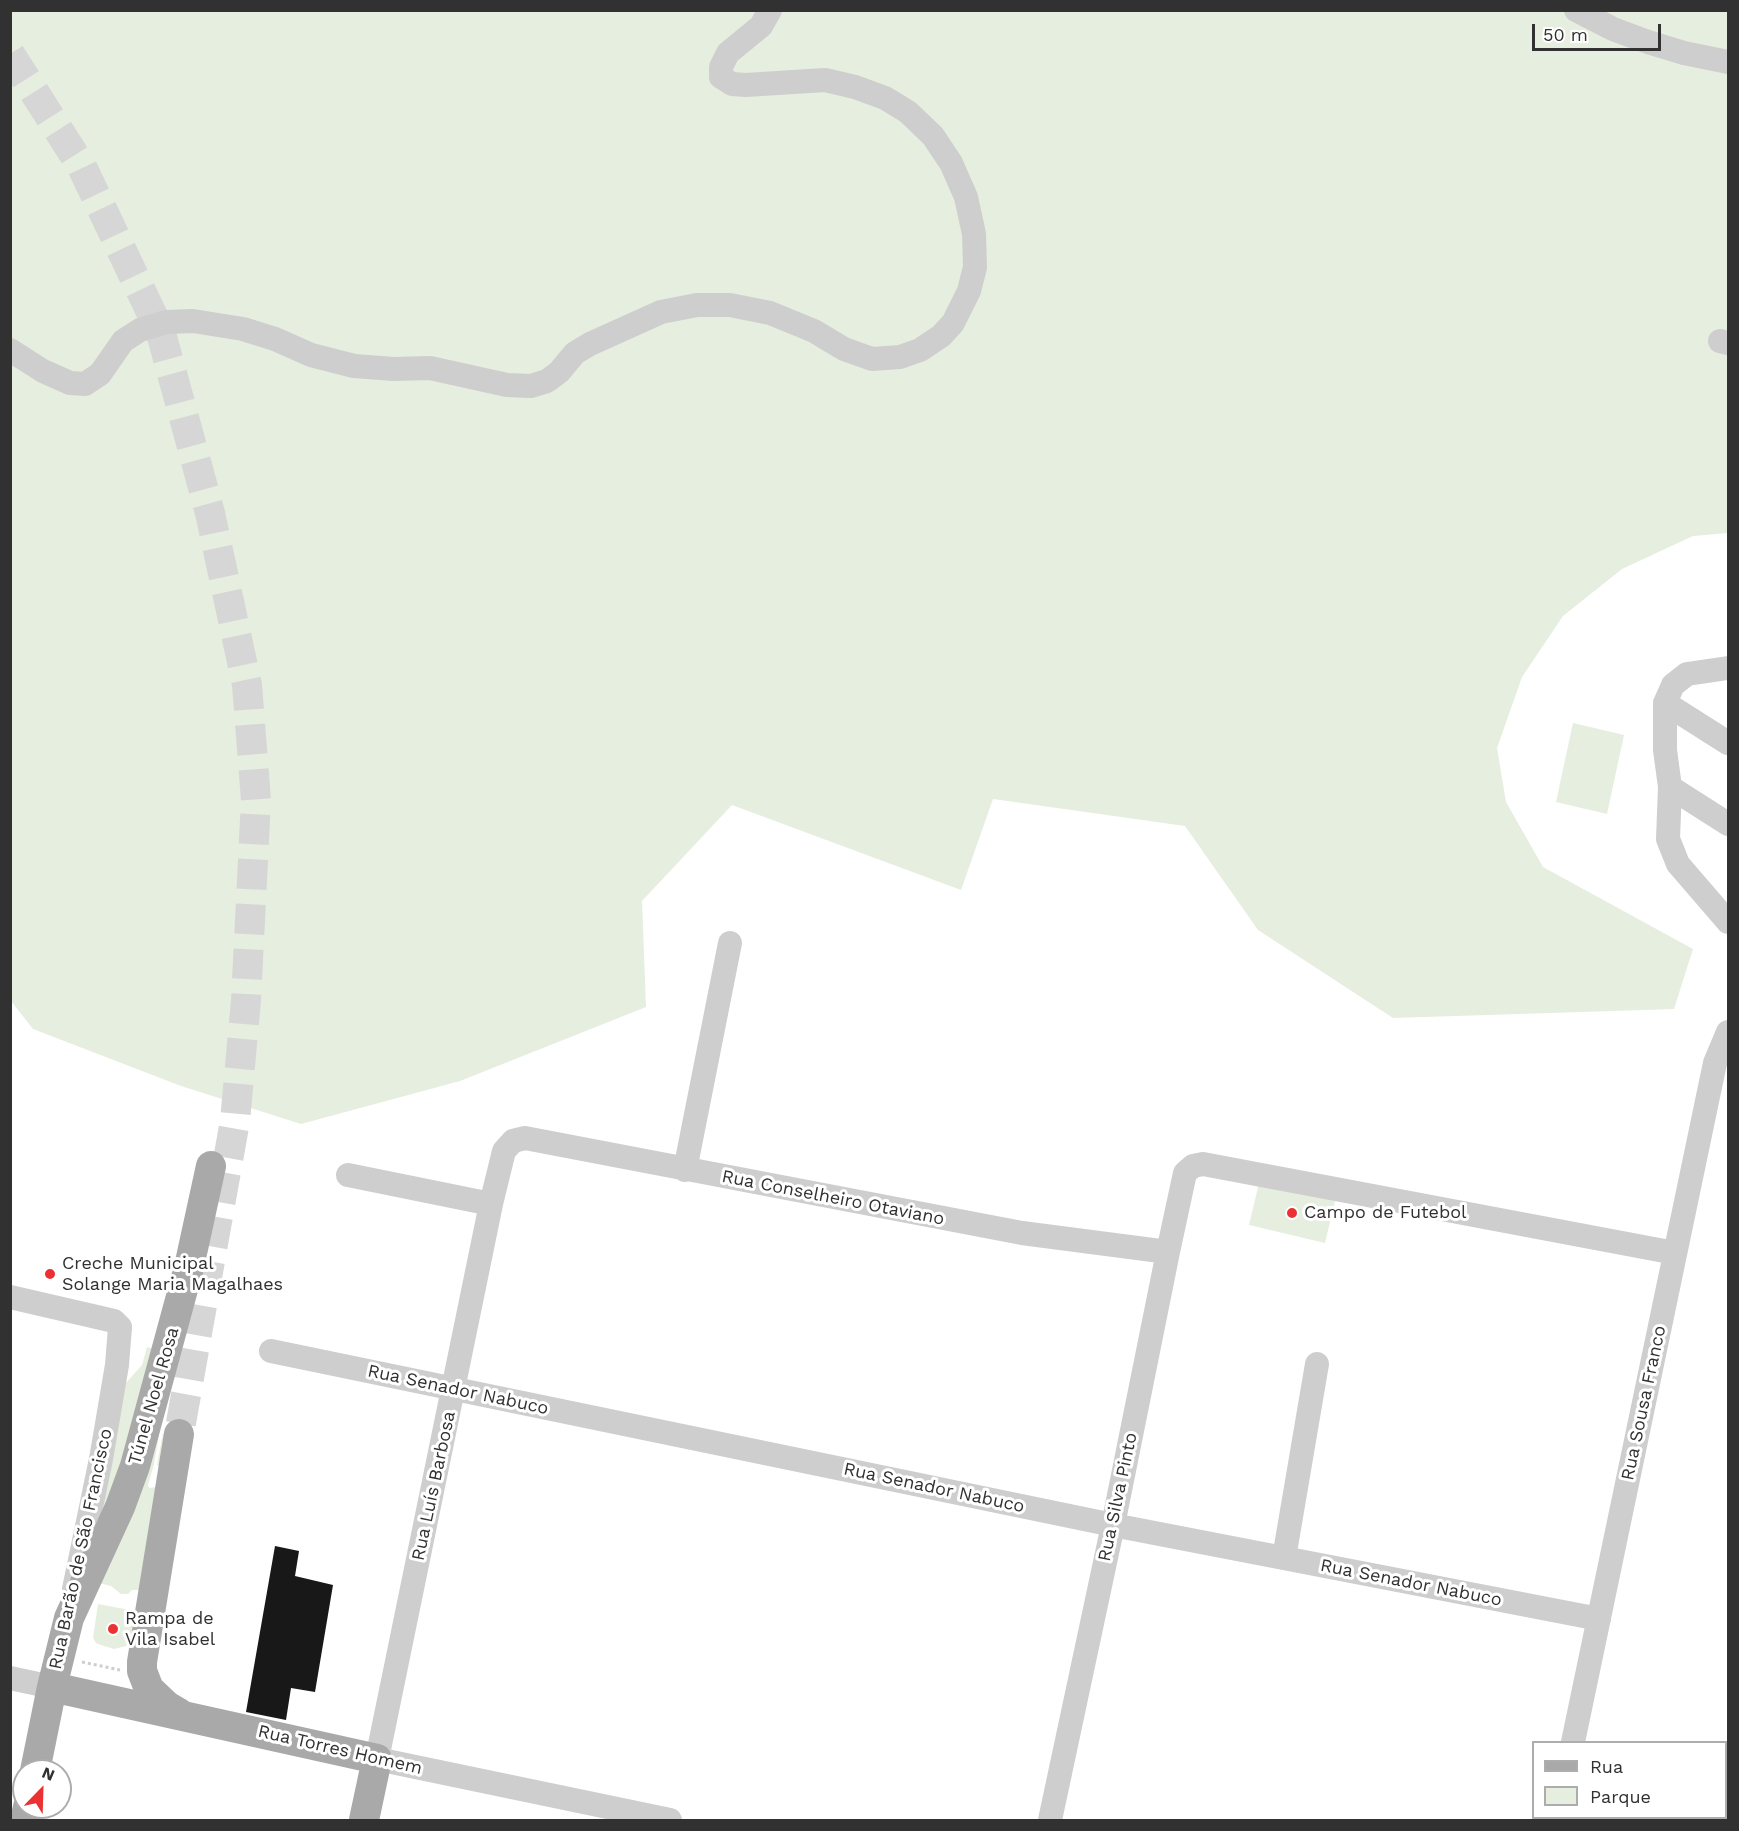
<!DOCTYPE html>
<html>
<head>
<meta charset="utf-8">
<style>
  body { margin:0 }
  #map { position:relative; width:1739px; height:1831px; overflow:hidden; background:#fff; font-family:"Work Sans",sans-serif }
  canvas { display:block }
  .frame { position:absolute; inset:0; border:12px solid #313131; pointer-events:none }
  .legend { position:absolute; left:1532px; top:1741px; width:195px; height:78px; box-sizing:border-box; background:#fff; border:2px solid #adadad; margin:0; padding:8px 10px; list-style:none; font-size:18px; color:#313131 }
  .legend li { display:flex; align-items:center; gap:12px; height:30px }
  .legend b { width:30px; border:2px solid #adadad }
  .north { position:absolute; left:12px; top:1759px; width:60px; height:60px; box-sizing:border-box; background:#fff; border:2px solid #adadad; border-radius:50%; rotate:23deg; font-size:16px; font-weight:700; line-height:24px; text-align:center; color:#313131 }
  .north::after { content:''; display:block; margin:auto; width:21px; height:27px; background:#eb3131; clip-path:polygon(50% 0,100% 100%,50% 72%,0 100%) }
  .scale { position:absolute; left:1532px; top:24px; width:129px; height:27px; box-sizing:border-box; border:3px solid #313131; border-top:0; padding-left:8px; font-size:18px; line-height:21px; white-space:nowrap; color:#313131; -webkit-text-stroke:4px #fff; paint-order:stroke }
</style>
</head>
<body>
<div id="map">
<canvas width="1739" height="1831"></canvas>
<div class="frame"></div>
<ul class="legend">
<li><b style="height:8px;background:#a9a9a9"></b>Rua</li>
<li><b style="height:16px;background:#e6eedf"></b>Parque</li>
</ul>
<div class="north">N</div>
<div class="scale">50 m</div>
</div>
<script>
const g = document.querySelector('canvas').getContext('2d');
g.lineJoin = 'round';
function fillPath(path, color) { g.fillStyle = color; g.fill(path, 'evenodd'); }
const shape = rows => new Path2D(rows.map(r => 'M' + r).join(''));
function stroke(path, color, width, dash) { g.strokeStyle = color; g.lineWidth = width; g.lineCap = dash ? 'butt' : 'round'; g.setLineDash(dash || []); g.stroke(path); }
function drawText(font, color, halo, rows, align = 'center') {
  g.font = font + ' "Work Sans",sans-serif'; g.lineWidth = 6; g.setLineDash([]); g.textBaseline = 'middle'; g.strokeStyle = halo; g.fillStyle = color; for (const [text, x, y, turn = 0] of rows) {
    g.save(); g.translate(x, y); g.rotate((+turn || 0) * Math.PI / 180); g.textAlign = isNaN(turn) ? turn : align; if (halo) g.strokeText(text, 0, 0); g.fillText(text, 0, 0); g.restore();
  }
}
fillPath(shape([
  [11,11,1728,11,1728,533,1693,536,1622,569,1563,616,1522,677,1497,748,1506,802,1543,867,1693,949,1674,1009,1393,1018,1258,930,1185,826,993,799,961,890,732,805,642,901,646,1007,460,1081,301,1124,181,1086,33,1029,11,1001],
  [1573,723,1624,735,1607,814,1556,802],
  [1259,1183,1335,1201,1325,1243,1249,1225],
  [147,1347,156,1350,121,1479,95,1543,125,1384,142,1365],
  [160,1429,154,1464,148,1485,149,1488,157,1487,161,1467,157,1465,163,1433,170,1438,146,1590,132,1590,128,1594,121,1594,111,1586,99,1583],
  [98,1604,135,1611,130,1642,126,1646,114,1649,104,1646,96,1643,93,1638]
]), '#e6eedf');
fillPath(shape([
  [275,1546,299,1551,295,1576,333,1585,315,1692,291,1688,286,1720,246,1712]
]), '#181818');
stroke(shape([
  [10,54,82,167,161,333,210,513,247,685,256,800,246,1000,235,1121,179,1434]
]), '#d6d6d6', 30, [30, 15]);
stroke(shape([
  [82,1662,120,1670]
]), '#cecece', 3, [3, 3]);
stroke(shape([
  [1576,10,1613,29,1648,42,1684,53,1728,62],
  [1720,341,1728,343],
  [10,350,43,371,70,383,85,384,100,374,123,341,140,330,166,322,193,321,243,329,275,339,311,355,354,366,394,369,430,368,507,385,531,386,547,381,559,372,575,353,590,344,661,312,697,305,730,305,770,313,814,331,844,349,872,359,900,357,920,350,941,336,953,323,969,291,975,267,974,234,966,197,951,163,933,136,908,112,885,98,855,87,825,80,746,85,732,84,721,77,721,67,728,53,761,26,770,10],
  [1728,668,1687,674,1673,685,1665,703,1665,750,1670,787,1668,839,1678,864,1728,922],
  [1665,703,1728,743],
  [1670,787,1728,824],
  [685,1170,730,943],
  [348,1175,491,1204],
  [10,1297,114,1321,120,1327,117,1365,101,1459,74,1589],
  [271,1351,1113,1525,1599,1619],
  [1284,1558,1317,1364],
  [10,1678,52,1687],
  [1573,1742,1715,1063,1728,1032],
  [670,1820,377,1759,491,1204,504,1151,513,1141,525,1138,1022,1233,1168,1252],
  [1050,1820,1113,1525,1168,1252,1185,1173,1193,1166,1203,1164,1675,1253],
  [1556,1820,1557,1818]
]), '#cecece', 24);
stroke(shape([
  [52,1687,377,1759,364,1820],
  [179,1713,167,1706,149,1689,142,1671,142,1662,179,1434],
  [35,1771,52,1687,69,1618,120,1507,135,1466,189,1267,211,1166],
  [25,1820,28,1807]
]), '#a9a9a9', 30);
for (const [x, y, r, color] of [
  [1292,1213,6,"#eb3131"],
  [50,1274,6,"#eb3131"],
  [113,1629,6,"#eb3131"]
]) { const dot = new Path2D(); dot.arc(x, y, r, 0, 2 * Math.PI); g.fillStyle = color; g.fill(dot); stroke(dot, '#fff', 2); }
drawText('18px', '#313131', '#fff', [
  ["Rua Conselheiro Otaviano",833,1198,11],
  ["Rua Senador Nabuco",458,1390,12],
  ["Túnel Noel Rosa",154,1396,-74],
  ["Rua Sousa Franco",1644,1403,-78],
  ["Rua Luís Barbosa",434,1486,-78],
  ["Rua Senador Nabuco",934,1488,12],
  ["Rua Silva Pinto",1118,1497,-78],
  ["Rua Barão de São Francisco",81,1549,-78],
  ["Rua Senador Nabuco",1411,1583,11],
  ["Rua Torres Homem",340,1750,13]
]);
drawText('18px', '#313131', '#fff', [
  ["Campo de Futebol",1304,1213],
  ["Creche Municipal",62,1264],
  ["Solange Maria Magalhaes",62,1285],
  ["Rampa de",125,1619],
  ["Vila Isabel",125,1640]
], 'left');
</script>
</body>
</html>
